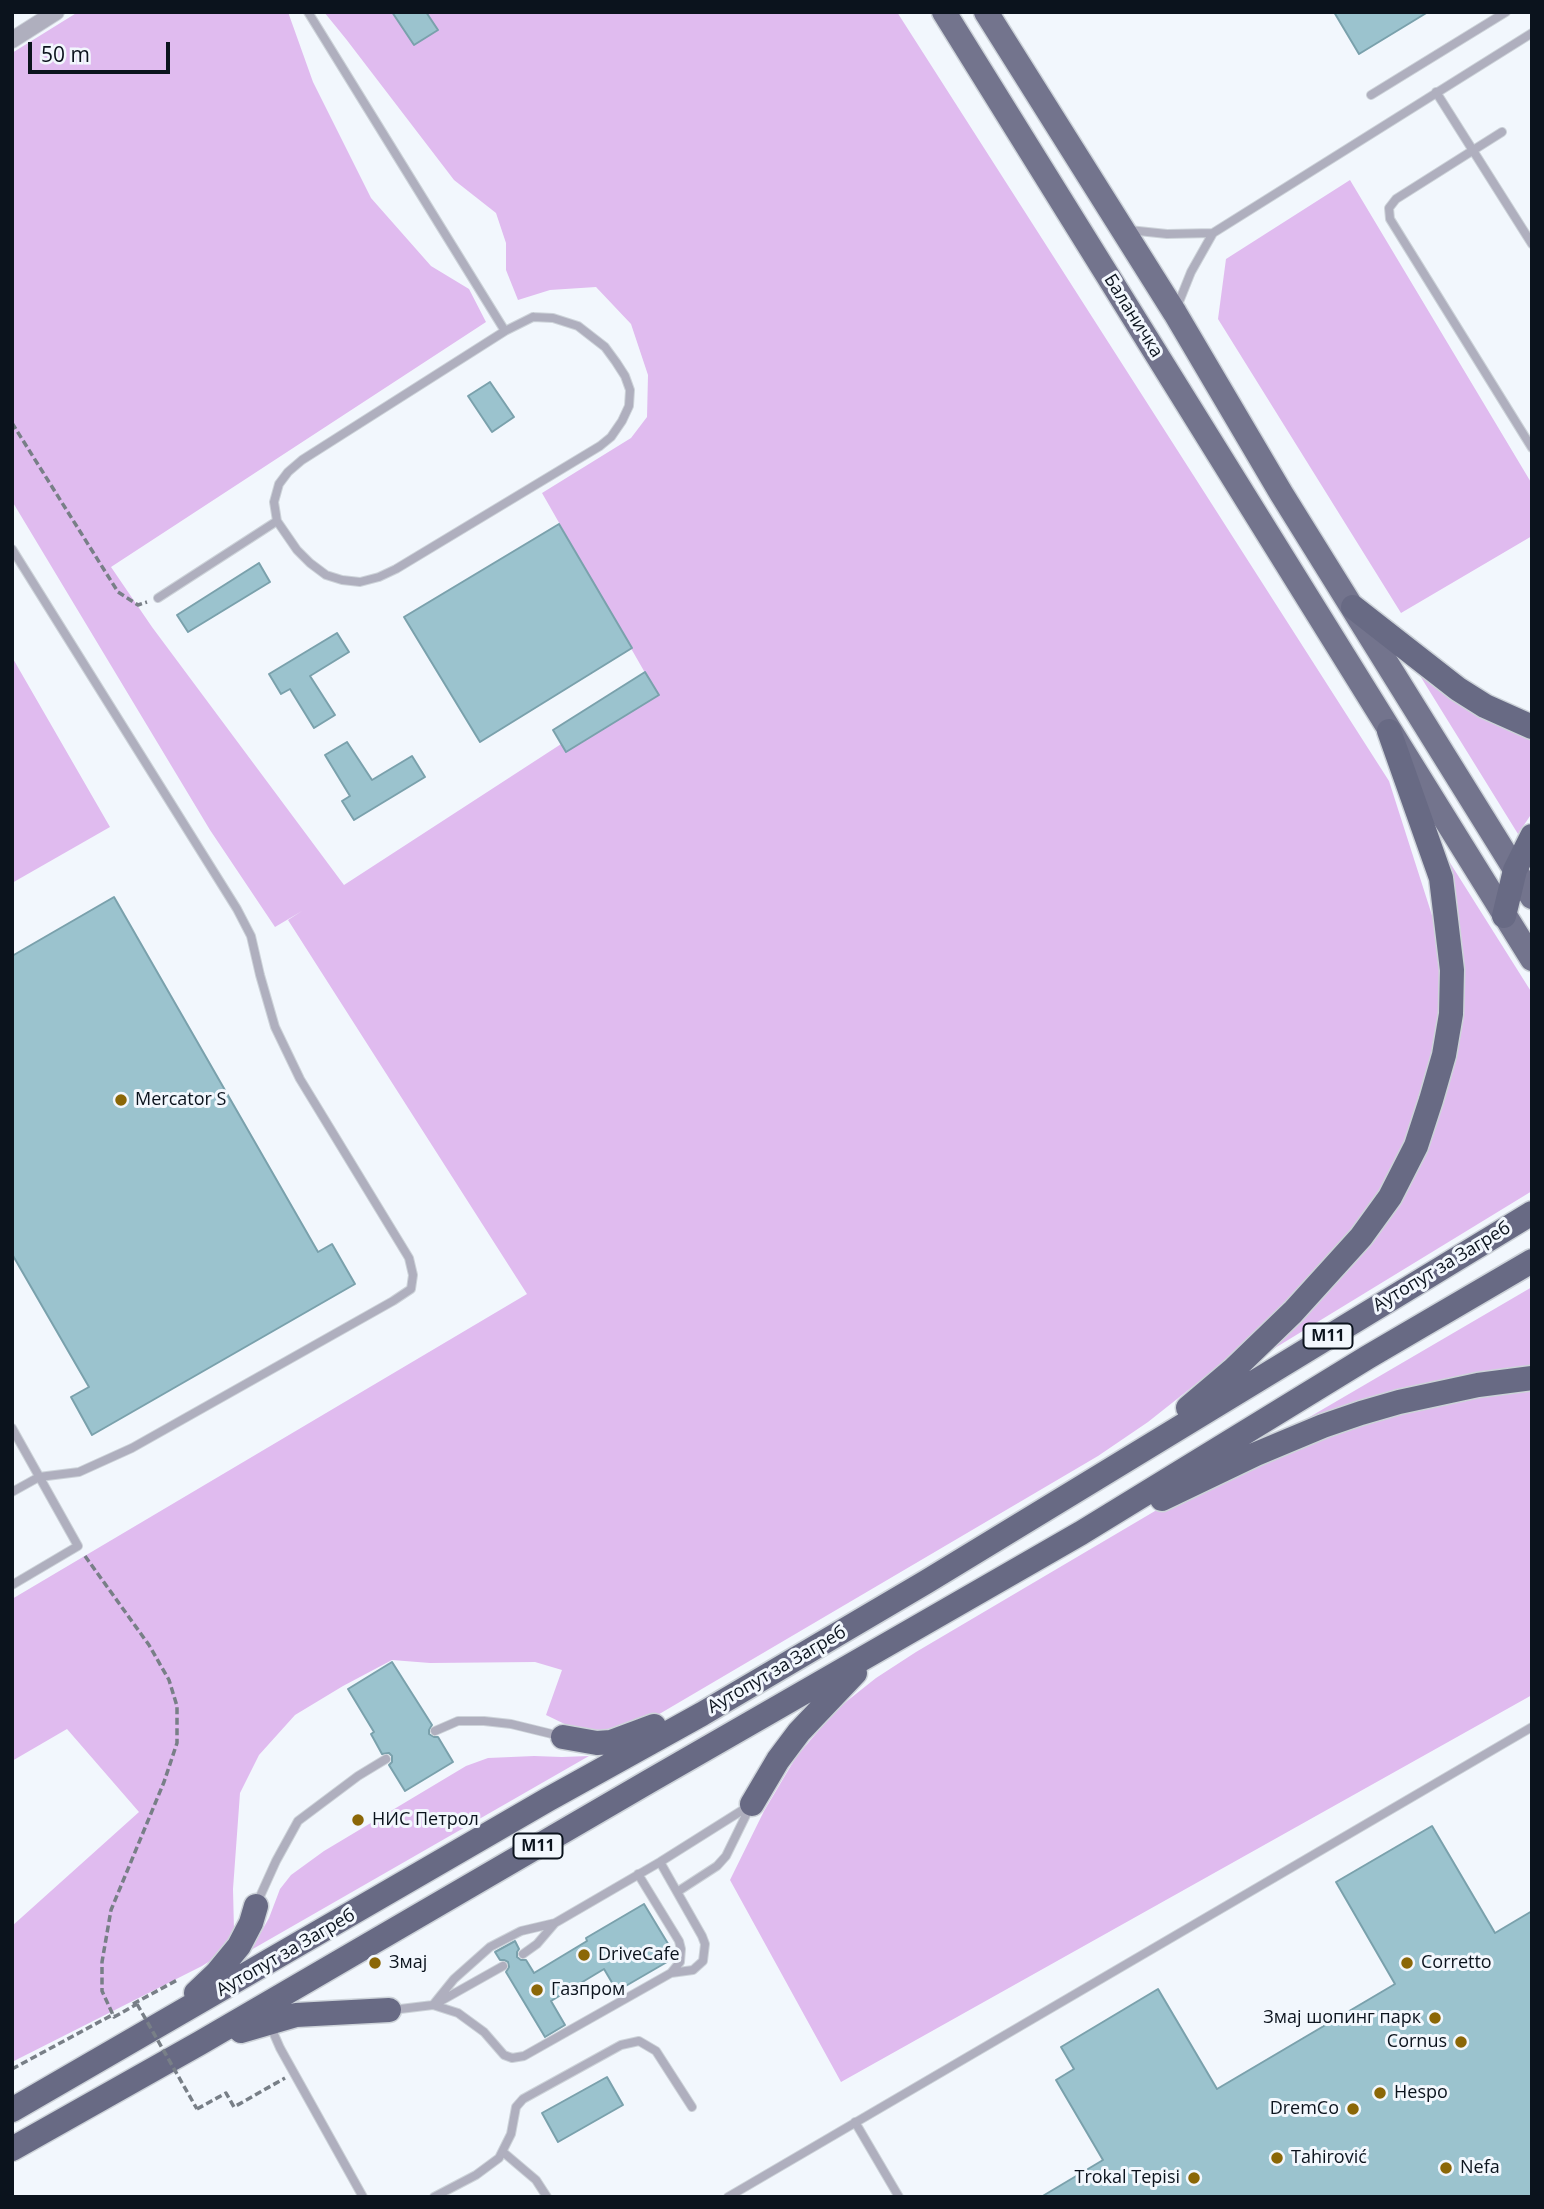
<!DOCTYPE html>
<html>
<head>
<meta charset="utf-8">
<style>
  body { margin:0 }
  #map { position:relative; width:1544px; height:2209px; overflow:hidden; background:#f2f7fd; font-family:"Open Sans",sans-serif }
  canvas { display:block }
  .frame { position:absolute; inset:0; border:14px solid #0b131d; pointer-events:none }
  .scale { position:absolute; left:28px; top:42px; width:142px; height:32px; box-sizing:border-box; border:4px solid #0b131d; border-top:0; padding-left:9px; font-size:21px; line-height:24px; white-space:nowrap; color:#0b131d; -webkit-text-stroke:5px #f2f7fd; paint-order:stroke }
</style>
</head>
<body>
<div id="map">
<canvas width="1544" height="2209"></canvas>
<div class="frame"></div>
<div class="scale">50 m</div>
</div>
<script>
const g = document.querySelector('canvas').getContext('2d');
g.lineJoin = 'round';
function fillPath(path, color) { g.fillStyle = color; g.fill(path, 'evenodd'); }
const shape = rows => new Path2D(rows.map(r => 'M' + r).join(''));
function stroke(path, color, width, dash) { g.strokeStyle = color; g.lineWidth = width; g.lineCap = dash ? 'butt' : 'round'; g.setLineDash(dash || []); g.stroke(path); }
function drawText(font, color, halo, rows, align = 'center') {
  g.font = font + ' "Open Sans",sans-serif'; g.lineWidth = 6; g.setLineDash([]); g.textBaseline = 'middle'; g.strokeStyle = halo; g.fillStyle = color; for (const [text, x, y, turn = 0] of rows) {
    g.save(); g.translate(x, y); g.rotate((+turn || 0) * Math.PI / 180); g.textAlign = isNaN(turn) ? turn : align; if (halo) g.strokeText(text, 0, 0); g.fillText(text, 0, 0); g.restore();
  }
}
fillPath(shape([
  [78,12,288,12,313,82,371,198,431,266,469,289,486,322,111,567,152,627,344,885,652,685,542,493,631,438,647,417,648,375,631,324,596,287,550,290,518,300,506,270,506,243,496,213,454,180,346,39,324,12,897,12,1389,781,1438,934,1443,987,1436,1057,1414,1127,1387,1184,1347,1240,1249,1342,1148,1422,1098,1456,627,1733,575,1729,546,1715,562,1670,535,1662,430,1663,392,1660,343,1686,295,1715,259,1755,240,1793,233,1889,234,1930,226,1951,202,1966,12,2062,12,1926,139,1812,67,1729,12,1761,12,1599,527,1294,288,920,302,911,275,927,210,830,12,501,12,53],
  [1350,180,1532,484,1532,536,1401,613,1218,319,1226,259],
  [12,657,110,827,12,883],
  [1414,666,1532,737,1532,813,1518,834],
  [1447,858,1532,993,1532,1191,1252,1362,1366,1249,1461,1003,1461,937],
  [1532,1287,1532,1368,1301,1422],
  [1532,1388,1532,1695,841,2082,730,1880,764,1811,796,1757,837,1709,876,1678,916,1652,1194,1488,1348,1424,1436,1402],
  [534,1756,562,1757,589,1756,251,1950,269,1918,280,1889,291,1875,324,1851,466,1766,488,1758]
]), '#e0bbef');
const building = shape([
  [392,12,426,12,438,30,414,45,392,12],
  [1334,12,1428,12,1359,54,1334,12],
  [490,382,514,417,492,432,468,396,490,382],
  [559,524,632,648,480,742,404,617,559,524],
  [259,563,270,582,188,632,177,615,259,563],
  [337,633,349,652,310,676,335,715,314,728,290,689,281,694,269,674,337,633],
  [645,672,659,695,566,752,553,730,645,672],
  [347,742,372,780,412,756,425,777,354,820,342,801,350,796,325,755,347,742],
  [114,897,318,1252,332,1244,355,1284,92,1435,71,1397,89,1387,12,1254,12,956,114,897],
  [392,1662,432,1725,429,1730,429,1734,434,1737,438,1737,453,1762,405,1791,389,1765,392,1762,392,1756,389,1753,382,1754,371,1734,374,1732,348,1689,392,1662],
  [1432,1826,1495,1933,1532,1911,1532,2197,1041,2197,1103,2160,1056,2080,1074,2069,1061,2047,1158,1989,1217,2089,1395,1984,1336,1882,1432,1826],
  [644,1904,670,1947,667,1962,617,1991,604,1969,551,2001,565,2025,545,2037,506,1972,509,1967,508,1962,504,1960,500,1960,495,1952,515,1941,519,1949,517,1952,517,1957,521,1960,526,1960,534,1973,587,1941,586,1938,644,1904],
  [607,2077,623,2105,558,2142,542,2113,607,2077]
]);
fillPath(building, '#9bc3ce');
stroke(building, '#7aa1ac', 2);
const service = shape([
  [308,12,505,331],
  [1436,92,1532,244],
  [1371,95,1506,12],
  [1502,132,1396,199,1389,208,1390,219,1532,448],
  [1129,230,1167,234,1213,233],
  [1177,307,1191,272,1213,233,1532,33],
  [533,317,553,318,578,326,605,347,616,362,625,376,630,390,629,406,622,421,611,437,600,446,396,569,379,577,360,582,342,580,326,575,310,563,297,550,277,521,274,502,279,484,288,472,302,460,505,331,533,317],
  [12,549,237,909,251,936,260,975,275,1027,300,1079,409,1258,413,1275,411,1289,393,1301,132,1448,79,1472,39,1477,12,1492],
  [158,598,277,521],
  [12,1428,78,1546,12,1585],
  [435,1731,458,1721,484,1721,511,1724,560,1736],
  [638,1874,679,1941,681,1949,680,1962,671,1973],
  [677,1892,717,1866,726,1856,750,1807],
  [257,1903,276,1861,298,1821,358,1776,386,1759],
  [523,1954,537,1944,555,1923],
  [439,2002,503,1966],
  [433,2005,454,1979,490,1947,521,1931,555,1923,660,1862,749,1806],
  [392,2010,433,2005,458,2013,484,2032,504,2055,512,2058,524,2056,671,1973,693,1970,703,1961,705,1944,702,1936,660,1862],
  [270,2025,280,2048,363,2197],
  [855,2122,899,2197],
  [503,2152,536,2180,547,2197],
  [434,2197,476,2175,499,2158,511,2134,516,2107,523,2099,621,2045,639,2041,656,2051,692,2107],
  [728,2197,1532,1727]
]);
const minor = shape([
  [12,40,56,12]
]);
const primary = shape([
  [944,12,1532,959],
  [986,12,1175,313,1281,493,1532,897]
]);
const trunk = shape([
  [1353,607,1458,689,1485,706,1532,727],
  [1504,916,1515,870,1532,836],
  [1188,1408,1234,1369,1293,1312,1361,1237,1390,1197,1416,1146,1431,1100,1444,1055,1451,1014,1452,970,1441,878,1389,731],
  [1162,1499,1256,1454,1323,1426,1361,1413,1399,1402,1478,1385,1532,1378],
  [563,1737,597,1743,611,1742,654,1726],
  [752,1804,778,1760,799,1732,855,1673],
  [196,1993,216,1974,239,1946,251,1923,256,1906],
  [241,2031,296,2015,389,2010],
  [12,2110,547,1800,702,1714,926,1582,1532,1213],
  [12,2149,200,2043,648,1782,1081,1533,1368,1357,1532,1261]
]);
stroke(service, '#cdd3d9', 10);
stroke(minor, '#cdd3d9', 18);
stroke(primary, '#cdd3d9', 27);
stroke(trunk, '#cdd3d9', 27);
stroke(shape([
  [12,423,118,592,138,605,147,602],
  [85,1556,149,1645,169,1680,177,1706,177,1743,164,1782,111,1910,102,1962,102,1991,114,2017,137,2004],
  [133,2004,179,1979],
  [12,2069,114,2014],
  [197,2109,226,2093,234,2107,285,2078]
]), '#787f87', 3.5, [7, 3.5]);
stroke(service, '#afafbe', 8);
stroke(minor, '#afafbe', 16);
stroke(primary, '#73748d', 24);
stroke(trunk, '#686a84', 24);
stroke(shape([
  [137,2004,197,2109]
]), '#787f87', 3.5, [7, 3.5]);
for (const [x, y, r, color] of [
  [121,1100,7,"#8b6707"],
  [358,1820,7,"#8b6707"],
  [584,1955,7,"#8b6707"],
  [375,1963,7,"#8b6707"],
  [1407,1963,7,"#8b6707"],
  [537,1990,7,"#8b6707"],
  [1435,2018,7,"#8b6707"],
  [1461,2042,7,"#8b6707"],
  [1380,2093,7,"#8b6707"],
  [1353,2109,7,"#8b6707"],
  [1277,2158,7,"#8b6707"],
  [1446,2168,7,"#8b6707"],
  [1194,2178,7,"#8b6707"]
]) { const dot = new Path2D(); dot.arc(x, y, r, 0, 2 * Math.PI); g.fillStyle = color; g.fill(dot); stroke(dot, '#f2f7fd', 2.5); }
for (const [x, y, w] of [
  [1328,1336,49],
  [538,1846,49]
]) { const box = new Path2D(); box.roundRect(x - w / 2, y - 12.5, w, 25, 5); g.fillStyle = '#f2f7fd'; g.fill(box); stroke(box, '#0b131d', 2); }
drawText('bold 16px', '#0b131d', null, [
  ["M11",1328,1336],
  ["M11",538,1846]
]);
drawText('18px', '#0b131d', '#f2f7fd', [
  ["Баланичка",1133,316,58],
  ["Аутопут за Загреб",1442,1267,-31],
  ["Аутопут за Загреб",777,1670,-30],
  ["Аутопут за Загреб",286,1953,-30]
]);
drawText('18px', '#0b131d', '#f2f7fd', [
  ["Mercator S",135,1100],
  ["НИС Петрол",372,1820],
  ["DriveCafe",598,1955],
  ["Змај",389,1963],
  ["Corretto",1421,1963],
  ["Газпром",551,1990],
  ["Змај шопинг парк",1421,2018,"right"],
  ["Cornus",1447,2042,"right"],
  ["Hespo",1394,2093],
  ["DremCo",1339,2109,"right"],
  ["Tahirović",1291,2158],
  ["Nefa",1460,2168],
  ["Trokal Tepisi",1180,2178,"right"]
], 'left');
</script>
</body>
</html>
